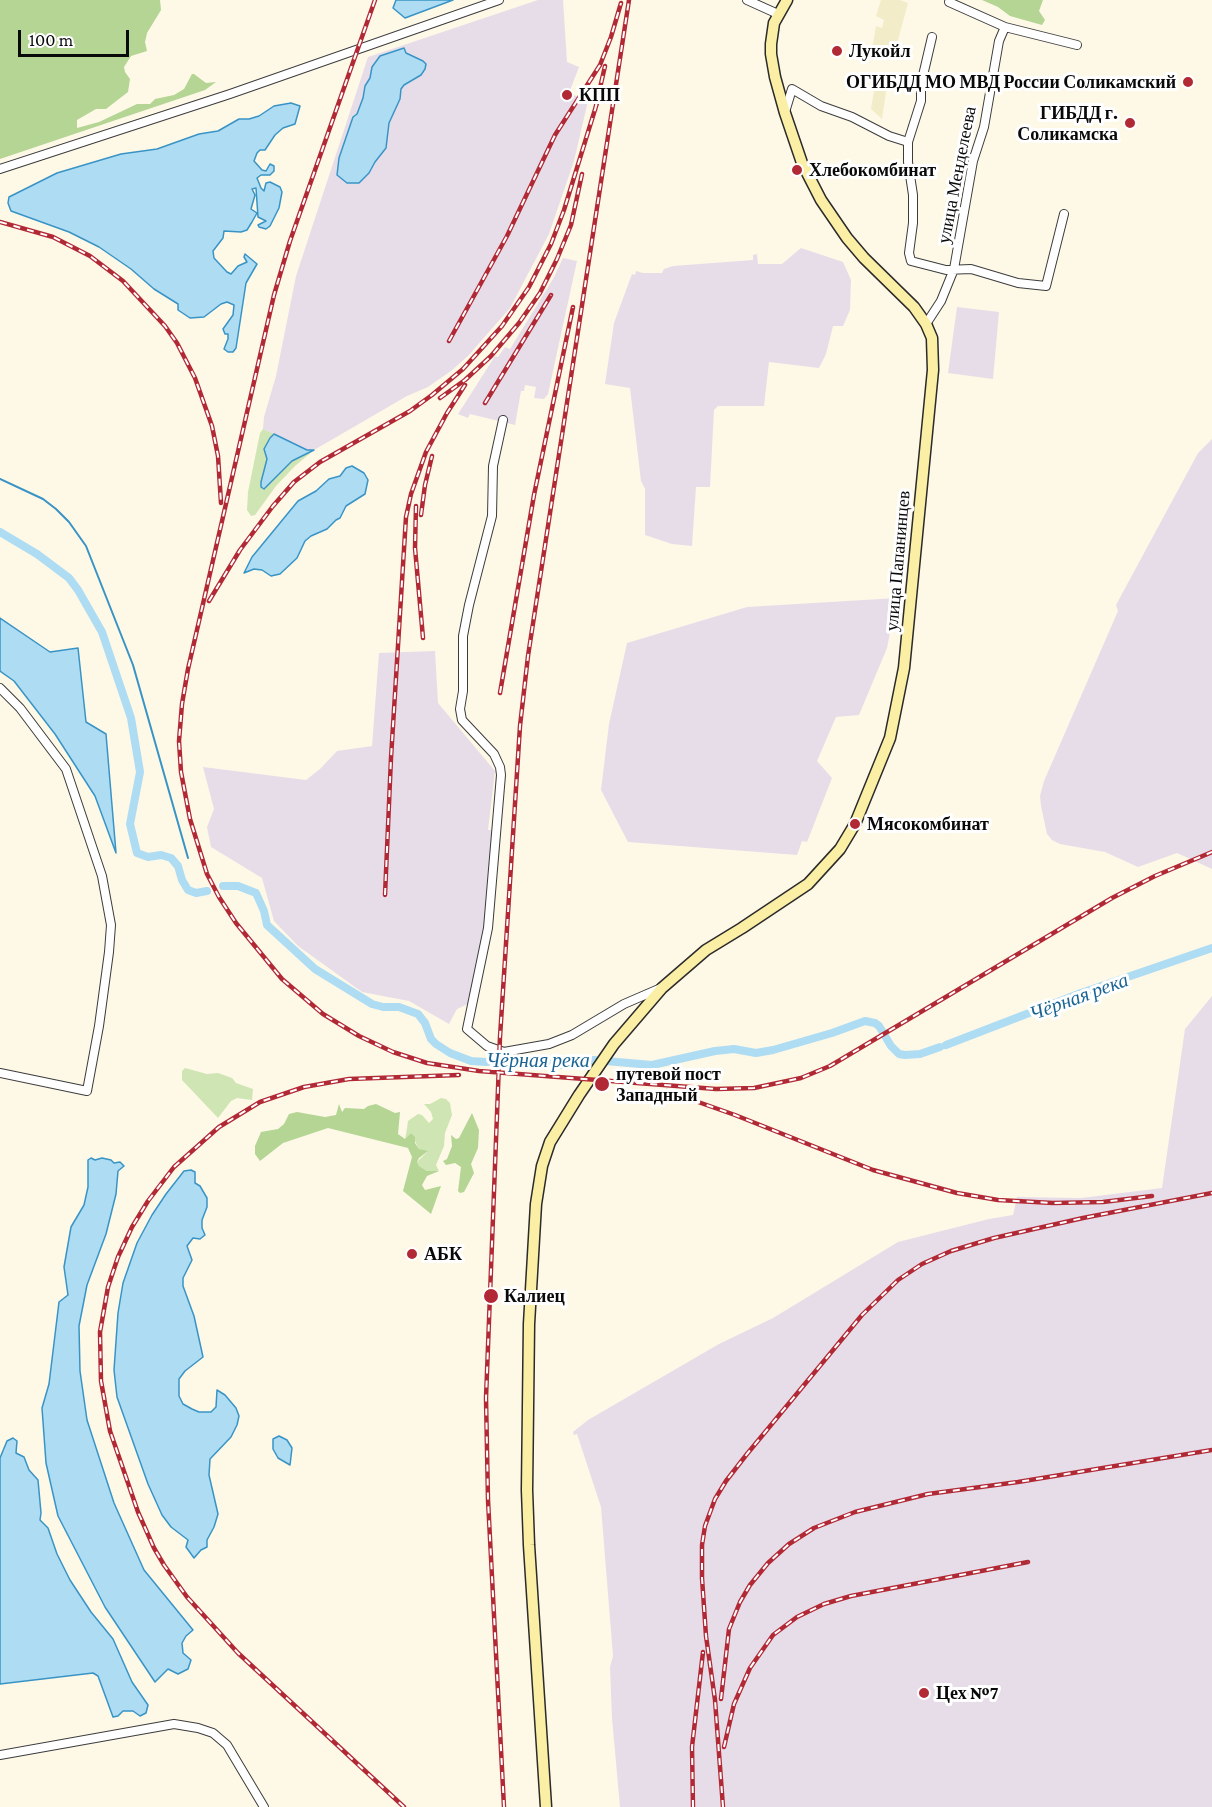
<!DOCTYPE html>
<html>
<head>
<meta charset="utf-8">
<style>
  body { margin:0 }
  #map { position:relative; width:1212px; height:1807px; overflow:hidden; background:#fef8e7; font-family:"Crimson Pro",serif }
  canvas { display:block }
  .scale { position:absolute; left:18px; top:30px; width:111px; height:27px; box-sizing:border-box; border:3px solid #090909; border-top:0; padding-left:8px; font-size:18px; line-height:21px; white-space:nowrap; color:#090909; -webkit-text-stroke:4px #fff; paint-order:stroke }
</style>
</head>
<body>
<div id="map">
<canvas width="1212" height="1807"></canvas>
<div class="scale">100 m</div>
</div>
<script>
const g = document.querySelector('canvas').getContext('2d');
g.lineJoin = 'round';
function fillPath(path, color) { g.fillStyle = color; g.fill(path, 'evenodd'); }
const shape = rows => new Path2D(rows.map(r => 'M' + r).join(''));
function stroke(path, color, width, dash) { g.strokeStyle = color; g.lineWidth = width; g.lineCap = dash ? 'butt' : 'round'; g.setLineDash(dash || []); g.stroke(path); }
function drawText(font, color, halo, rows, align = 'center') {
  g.font = font + ' "Crimson Pro",serif'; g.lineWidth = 6; g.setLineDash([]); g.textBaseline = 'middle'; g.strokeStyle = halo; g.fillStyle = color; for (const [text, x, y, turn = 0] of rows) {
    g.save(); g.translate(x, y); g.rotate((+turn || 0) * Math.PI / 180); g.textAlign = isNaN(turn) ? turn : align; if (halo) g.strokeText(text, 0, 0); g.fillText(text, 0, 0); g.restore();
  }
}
fillPath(shape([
  [538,0,563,0,567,62,579,67,569,93,588,101,574,161,549,234,510,308,468,356,451,371,428,387,407,396,314,450,307,450,263,429,264,417,276,376,296,276,368,57],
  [801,248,843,262,851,280,850,310,843,326,833,326,826,354,819,368,769,362,764,406,718,406,714,410,710,487,696,487,692,546,672,544,645,535,645,489,641,481,630,388,605,384,614,323,632,274,635,275,636,271,643,273,662,273,664,269,673,266,753,260,753,255,757,254,758,264,782,264],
  [563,258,577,261,548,394,544,399,534,398,536,387,525,385,524,391,521,391,515,425,470,414,468,418,458,414,495,356,498,357,505,347,510,349,553,279],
  [957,307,999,312,993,379,948,373],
  [1212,439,1212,869,1177,853,1138,867,1105,852,1060,844,1052,840,1047,834,1041,806,1040,796,1044,781,1118,611,1116,605,1198,453],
  [897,598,887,648,859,715,836,717,817,761,832,778,807,842,802,841,797,855,628,842,601,790,609,724,627,643,747,607],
  [435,651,438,703,495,771,488,830,492,830,484,925,470,1003,457,1009,449,1024,409,1001,362,992,298,946,274,921,262,878,211,847,207,827,214,809,203,767,306,780,320,769,337,751,372,746,379,653],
  [1212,996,1212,1807,620,1807,612,1718,610,1667,613,1656,601,1507,577,1434,574,1435,573,1432,588,1420,719,1344,773,1318,898,1242,989,1219,1013,1215,1017,1197,1081,1198,1162,1188,1185,1029]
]), '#e7dde9');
fillPath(shape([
  [881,0,900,0,908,3,894,55,872,50,876,26,882,28,884,20,876,16],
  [877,74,888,78,882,119,871,109]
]), '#f2ecc9');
fillPath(shape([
  [263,429,274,434,270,438,264,449,267,459,261,482,261,487,264,488,292,461,314,450,295,466,276,486,255,515,251,516,247,510,248,492,260,433],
  [185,1068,207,1074,218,1073,232,1078,236,1083,253,1089,252,1100,237,1098,231,1101,218,1118,182,1080,182,1071],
  [441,1098,446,1099,450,1103,452,1115,445,1133,444,1146,436,1165,439,1171,427,1171,419,1166,417,1162,427,1152,419,1149,411,1133,405,1140,407,1128,408,1121,418,1114,422,1115,429,1123,433,1119,431,1112,424,1104,430,1104]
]), '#d0e5b4');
fillPath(shape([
  [0,0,160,0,161,10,147,33,145,42,147,51,131,56,124,67,125,72,130,79,128,92,106,109,96,109,77,120,77,128,99,122,137,104,150,104,155,99,174,95,184,89,192,74,194,74,206,83,216,82,205,90,0,159],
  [982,0,1043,0,1039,11,1045,20,1042,25,1010,16,998,7],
  [339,1104,342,1112,345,1108,364,1109,368,1106,376,1104,395,1113,400,1112,398,1134,405,1139,411,1133,415,1137,415,1143,419,1149,428,1151,419,1158,417,1162,419,1166,427,1171,439,1171,427,1176,422,1185,425,1190,441,1186,431,1214,403,1191,412,1157,408,1148,328,1128,283,1143,260,1161,255,1154,255,1146,261,1132,278,1129,284,1124,289,1114,297,1112,325,1117,336,1115],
  [472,1113,479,1130,478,1148,471,1164,474,1173,464,1192,460,1193,458,1191,461,1167,455,1163,446,1165,443,1161,447,1159,452,1146,451,1135,456,1139,459,1138]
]), '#b4d594');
const water = shape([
  [396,0,453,0,405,18,393,8,396,0],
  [404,48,406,53,423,61,426,64,425,69,421,75,404,85,401,89,400,99,389,123,386,148,375,162,369,173,359,183,347,183,337,175,339,158,353,117,357,114,363,98,365,86,370,78,372,67,380,56,404,48],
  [291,103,300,106,295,124,283,128,275,135,265,150,260,150,257,153,254,161,262,170,266,171,270,164,274,166,274,171,270,175,261,175,257,178,261,188,264,191,266,183,270,182,280,187,282,192,279,208,270,226,266,229,259,227,258,225,266,221,258,217,256,188,252,189,255,195,251,209,257,213,252,222,247,230,241,232,224,231,223,238,213,251,214,258,227,272,231,274,238,266,247,262,244,257,245,254,257,264,246,283,236,348,233,352,228,352,224,349,228,339,228,334,225,334,223,329,233,315,234,305,227,302,221,304,204,317,190,318,178,310,178,304,154,289,131,269,99,247,69,232,11,211,8,203,9,197,57,173,121,154,157,149,199,134,218,131,239,119,249,119,259,116,274,106,291,103],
  [274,434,307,450,314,450,292,461,264,489,261,487,261,482,267,459,264,449,270,438,274,434],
  [352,466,364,473,368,480,365,494,346,506,340,518,336,520,327,529,311,536,305,541,297,558,280,574,271,576,262,570,254,569,244,573,252,557,298,501,316,491,329,479,340,476,346,468,352,466],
  [0,618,50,652,78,648,86,722,106,734,116,853,95,796,55,734,14,681,0,671,0,618],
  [91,1158,95,1160,102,1158,111,1160,114,1163,120,1162,124,1166,118,1171,116,1194,106,1234,87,1285,79,1326,80,1371,87,1420,114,1503,144,1570,193,1630,186,1636,182,1643,183,1653,191,1660,188,1669,178,1674,168,1669,155,1682,105,1607,58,1516,46,1463,42,1408,49,1384,59,1302,68,1295,64,1267,71,1227,84,1205,88,1187,88,1160,91,1158],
  [191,1170,195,1172,195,1183,200,1186,207,1198,207,1207,202,1220,202,1228,205,1235,200,1239,193,1238,187,1246,192,1260,183,1278,183,1286,194,1316,203,1357,185,1371,179,1379,179,1396,183,1404,192,1409,199,1412,211,1412,216,1407,217,1390,225,1395,236,1408,239,1416,237,1425,231,1437,210,1459,209,1475,218,1514,214,1527,207,1540,207,1547,201,1550,194,1558,186,1547,188,1540,171,1527,162,1515,148,1484,117,1397,114,1370,118,1313,123,1283,137,1243,152,1215,166,1194,184,1171,191,1170],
  [279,1436,287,1440,292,1448,290,1465,278,1458,273,1449,273,1439,279,1436],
  [13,1438,17,1441,16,1453,24,1457,29,1470,38,1480,41,1513,40,1520,48,1528,57,1554,70,1580,91,1612,113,1639,132,1682,148,1705,146,1713,140,1716,133,1711,123,1711,118,1716,113,1717,98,1676,93,1673,0,1684,0,1458,7,1441,13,1438]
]);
fillPath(water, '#aedcf3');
stroke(water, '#3994c6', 1.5);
stroke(shape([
  [0,479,43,499,56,509,69,522,86,546,133,665,188,858]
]), '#3994c6', 2);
stroke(shape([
  [0,532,37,554,69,578,78,590,102,632,131,718,140,772,130,824,137,853,148,857,161,855,171,858,178,866,182,880,188,890,196,893,207,891],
  [223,886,238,886,256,893,264,911,267,925,315,969,372,1004,383,1007,399,1007,418,1014,425,1023,431,1039,436,1044,450,1053,471,1061,486,1062,512,1059,561,1065,594,1060,652,1065,715,1051,734,1049,756,1053,773,1050,832,1033,865,1021,875,1023,879,1026,891,1046,899,1054,905,1055,920,1054,940,1047],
  [946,1045,1081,993,1212,948]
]), '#aedcf3', 8);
const minor = shape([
  [747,0,778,14],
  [949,2,1005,27,1077,45],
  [932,37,921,84,921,101,908,142,908,162,913,195,913,223,909,253,911,261,946,270,971,269,1018,283,1046,286,1064,214],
  [785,112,792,89,821,106,852,117,889,136,908,142],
  [0,169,230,94,499,0],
  [926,324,941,301,954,269,973,161,984,127,999,41,1005,27],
  [503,420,493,466,492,516,469,605,463,636,463,691,460,709,462,720,494,754,500,767,501,775,488,928,467,1029,487,1046,504,1052,549,1044,572,1035,624,1004,661,988],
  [0,688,20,708,66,769,102,876,111,925,109,952,99,1026,87,1091,0,1073],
  [0,1755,174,1724,198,1728,213,1733,227,1745,264,1807]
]);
const secondary = shape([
  [546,1807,529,1545,527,1490,529,1324,536,1204,542,1166,550,1142,579,1095,614,1044,662,988,706,950,742,928,808,884,840,849,855,824,890,738,904,668,933,370,932,338,926,324,914,307,864,258,847,238,821,200,802,163,785,113,775,77,771,54,771,44,774,23,787,0]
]);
stroke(minor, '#3c3c3c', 10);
stroke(secondary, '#2b2b2b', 13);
stroke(minor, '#fff', 8);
stroke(secondary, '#fbeea5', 10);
const rail = shape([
  [375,0,290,241,274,295,188,669,182,704,179,741,181,772,190,819,207,874,219,897,236,923,282,979,323,1014,359,1036,393,1052,427,1063,479,1071,716,1089,754,1088,801,1078,830,1066,1112,898,1155,876,1212,852],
  [595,110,605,66],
  [0,222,53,237,90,256,123,281,165,326,177,343,195,378,212,426,218,456,221,503],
  [449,341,507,236,555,135,600,65,611,37,621,3],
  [440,398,465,380,491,356,519,323,540,293,557,259,571,225,582,174],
  [485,403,551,295],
  [416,506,415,548,423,638],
  [421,515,425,485,432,456],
  [209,601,240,550,273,506,294,482,320,462,410,411,432,395,463,369,502,326,529,287,551,244,564,210,597,103],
  [500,693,534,495,573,307],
  [385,895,391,758,406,517,411,494,426,452,447,413,465,385],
  [667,1091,735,1115,873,1170,957,1193,998,1200,1053,1203,1103,1202,1152,1196],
  [721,1699,729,1629,740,1602,750,1585,768,1563,789,1544,814,1528,855,1512,928,1494,1018,1482,1212,1450],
  [724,1747,734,1704,750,1668,773,1635,797,1617,824,1604,851,1596,1028,1562],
  [404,1807,238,1653,187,1597,164,1565,154,1548,138,1512,110,1431,101,1381,100,1332,108,1287,118,1257,132,1227,148,1201,174,1167,219,1127,260,1102,304,1087,349,1079,459,1075],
  [504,1807,488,1500,486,1398,500,1037,520,726,528,656,629,0],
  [693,1807,692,1747,703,1652],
  [723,1807,715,1700,706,1636,702,1578,702,1545,705,1526,715,1499,726,1481,747,1454,862,1315,898,1280,922,1264,951,1251,994,1238,1083,1218,1212,1193]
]);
stroke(rail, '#b22936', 4.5);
stroke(rail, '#fff', 2, [7]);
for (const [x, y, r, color] of [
  [837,51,6,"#b22936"],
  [1188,82,6,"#b22936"],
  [567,95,6,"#b22936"],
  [1130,123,6,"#b22936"],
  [797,170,6,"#b22936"],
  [855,824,6,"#b22936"],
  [602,1084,8,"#b22936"],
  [412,1254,6,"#b22936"],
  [491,1296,8,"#b22936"],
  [924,1693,6,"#b22936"]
]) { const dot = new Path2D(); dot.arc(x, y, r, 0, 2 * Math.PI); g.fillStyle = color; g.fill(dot); stroke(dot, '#fff', 2); }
drawText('bold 18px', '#090909', '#fff', [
  ["Лукойл",849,51],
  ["ОГИБДД МО МВД России Соликамский",1176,82,"right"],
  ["КПП",579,95],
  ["ГИБДД г.",1118,113,"right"],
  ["Соликамска",1118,134,"right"],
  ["Хлебокомбинат",809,170],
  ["Мясокомбинат",867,824],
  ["путевой пост",616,1074],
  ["Западный",616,1095],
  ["АБК",424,1254],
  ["Калиец",504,1296],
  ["Цех №7",936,1693]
], 'left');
drawText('18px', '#090909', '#fff', [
  ["улица Менделеева",957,175,-79],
  ["улица Папанинцев",898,561,-85]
]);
drawText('italic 20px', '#1a6494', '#fff', [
  ["Чёрная река",1079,997,-20],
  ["Чёрная река",538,1061]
]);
</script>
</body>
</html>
